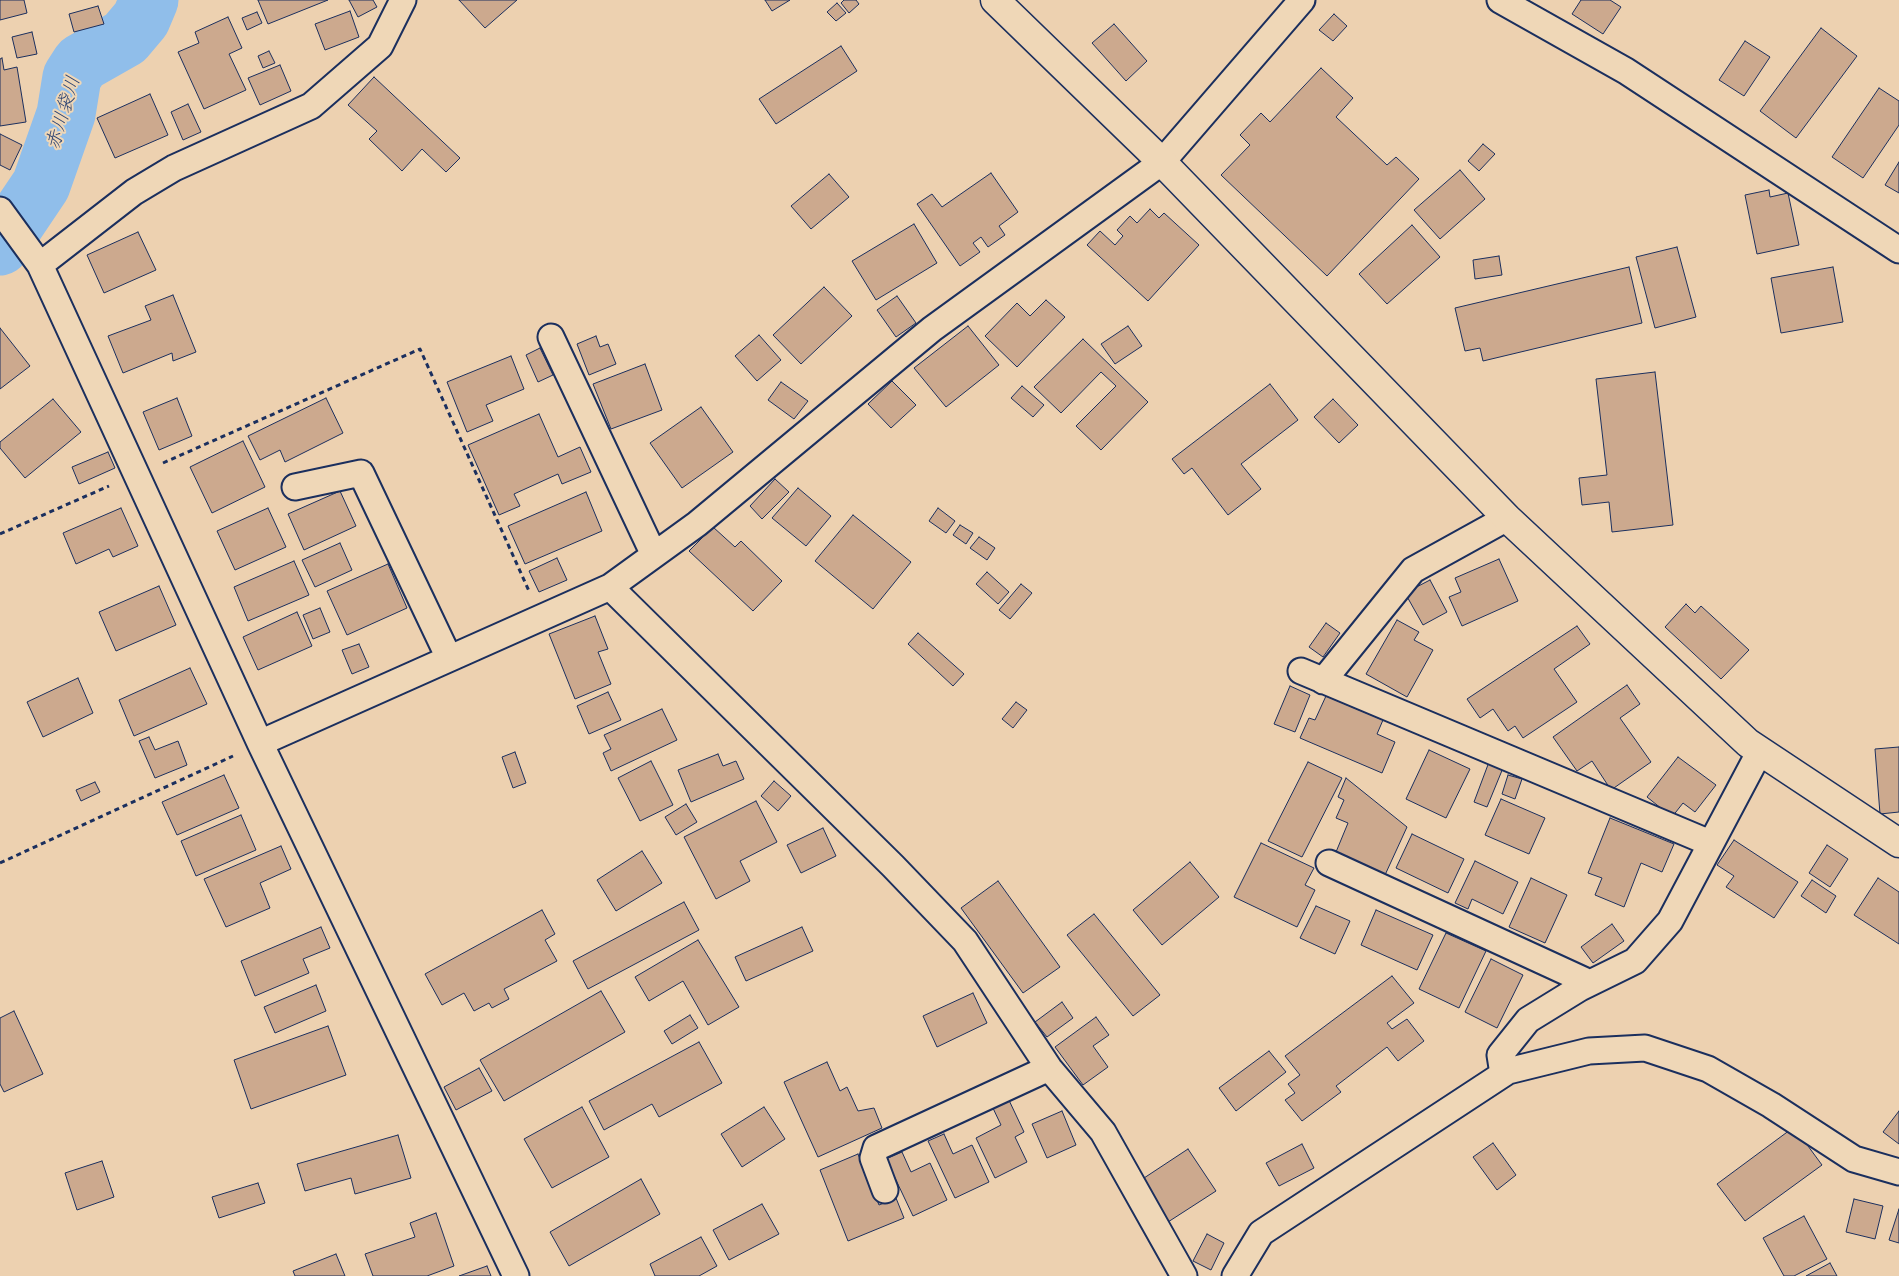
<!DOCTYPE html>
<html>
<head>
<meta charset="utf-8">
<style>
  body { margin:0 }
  canvas { display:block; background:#edd1b0 }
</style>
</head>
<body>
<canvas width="1899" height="1276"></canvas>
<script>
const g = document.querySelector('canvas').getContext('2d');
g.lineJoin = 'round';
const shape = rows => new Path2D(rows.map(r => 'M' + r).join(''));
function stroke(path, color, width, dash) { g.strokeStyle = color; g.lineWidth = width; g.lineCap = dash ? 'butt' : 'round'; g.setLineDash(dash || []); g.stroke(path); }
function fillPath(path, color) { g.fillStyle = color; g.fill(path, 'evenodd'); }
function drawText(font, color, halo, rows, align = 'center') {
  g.font = font + ' Itim,"Klee One",sans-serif'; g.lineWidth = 4; g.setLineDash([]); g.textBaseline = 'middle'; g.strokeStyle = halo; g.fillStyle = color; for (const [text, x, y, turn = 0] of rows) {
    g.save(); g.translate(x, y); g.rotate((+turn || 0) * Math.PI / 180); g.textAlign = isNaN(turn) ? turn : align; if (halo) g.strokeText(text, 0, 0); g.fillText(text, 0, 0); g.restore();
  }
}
stroke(shape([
  [0,246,41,185,66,114,72,77,81,63,125,38,141,19,149,0]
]), '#90beea', 59);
const building = shape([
  [0,0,24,0,27,13,0,20,0,0],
  [258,0,328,0,268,24,258,0],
  [349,0,373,0,377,7,358,17,349,0],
  [459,0,517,0,485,28,459,0],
  [765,0,790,0,772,11,765,0],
  [844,0,856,0,859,4,849,13,841,3,844,0],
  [1581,0,1610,0,1621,7,1603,34,1572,14,1581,0],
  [837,3,846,13,836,21,827,12,837,3],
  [98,6,104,24,74,32,69,14,98,6],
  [350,11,359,37,325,50,315,24,350,11],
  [257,12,262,23,247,30,242,18,257,12],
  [1334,14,1347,26,1333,41,1319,30,1334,14],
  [228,17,242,48,229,54,246,90,204,109,178,52,199,43,195,32,228,17],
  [1114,24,1147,61,1126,81,1092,43,1114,24],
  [1821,28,1857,56,1796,138,1760,111,1821,28],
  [32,32,37,54,17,58,12,37,32,32],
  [1745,41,1770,57,1744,96,1719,80,1745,41],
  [841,46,857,71,776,124,759,99,841,46],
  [269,51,275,63,263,68,258,56,269,51],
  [2,58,4,70,17,67,26,122,0,126,0,59,2,58],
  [280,65,291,91,260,105,248,78,280,65],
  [1321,68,1353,98,1336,117,1387,165,1396,157,1419,179,1327,276,1221,175,1250,145,1240,135,1261,113,1270,122,1321,68],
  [374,77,460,158,446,172,422,149,402,171,369,139,377,131,348,105,374,77],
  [1879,88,1899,101,1899,125,1863,178,1832,157,1879,88],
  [150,94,168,135,115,158,97,118,150,94],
  [188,104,201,132,183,140,171,112,188,104],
  [0,134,22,145,10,170,0,165,0,134],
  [1483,144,1495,154,1479,171,1468,161,1483,144],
  [1899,162,1899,193,1885,185,1899,162],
  [1460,170,1485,199,1440,239,1414,210,1460,170],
  [991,173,1018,212,999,226,1005,235,988,247,981,237,973,243,980,252,960,266,917,204,932,194,942,207,991,173],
  [829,174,849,197,811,229,791,206,829,174],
  [1769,190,1770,197,1788,193,1799,245,1757,254,1745,195,1769,190],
  [1150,209,1159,218,1164,213,1199,245,1148,301,1087,245,1100,231,1115,245,1123,236,1117,230,1130,216,1137,223,1150,209],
  [914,224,937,263,876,300,852,261,914,224],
  [1412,225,1440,257,1387,304,1359,274,1412,225],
  [138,232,156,270,104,293,87,255,138,232],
  [1677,247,1696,317,1655,328,1636,257,1677,247],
  [1499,256,1502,275,1475,279,1473,260,1499,256],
  [1629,267,1642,323,1483,361,1480,348,1465,351,1455,308,1629,267],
  [1833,267,1843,322,1781,333,1771,278,1833,267],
  [824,287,852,316,801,364,773,335,824,287],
  [173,295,196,352,173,361,172,353,123,373,108,336,151,320,145,306,173,295],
  [897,296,916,323,896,337,877,310,897,296],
  [1046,300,1065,317,1017,367,985,336,1017,303,1030,316,1046,300],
  [968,326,999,365,946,407,914,368,968,326],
  [1128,326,1142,346,1115,364,1101,344,1128,326],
  [0,328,30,366,0,389,0,328],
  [759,335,781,360,757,381,735,356,759,335],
  [596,336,600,347,608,344,616,364,589,375,577,344,596,336],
  [1083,339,1148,402,1101,450,1076,426,1116,386,1101,372,1061,413,1034,387,1083,339],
  [540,348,553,375,538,382,526,355,540,348],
  [511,356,524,389,486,405,493,421,467,432,447,382,511,356],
  [645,364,662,410,611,429,593,384,645,364],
  [1655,372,1673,525,1612,532,1609,502,1582,505,1579,478,1607,475,1596,379,1655,372],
  [892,381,916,405,891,428,868,404,892,381],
  [781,382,808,401,794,419,768,400,781,382],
  [1270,384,1298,420,1241,464,1261,489,1228,515,1192,468,1184,474,1172,459,1270,384],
  [1022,386,1044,405,1033,417,1011,398,1022,386],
  [177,398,192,436,159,450,143,412,177,398],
  [326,398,343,433,285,462,280,450,260,460,248,436,326,398],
  [53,399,81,432,25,478,0,448,0,442,53,399],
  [1333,399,1358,425,1339,443,1314,417,1333,399],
  [701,407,733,452,682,488,650,443,701,407],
  [539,414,558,457,580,447,591,472,562,484,558,474,514,494,520,506,499,515,468,445,539,414],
  [243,441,265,487,212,513,190,467,243,441],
  [108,452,115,468,79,484,72,467,108,452],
  [775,479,789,492,762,519,750,506,775,479],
  [798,488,831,516,806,546,772,518,798,488],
  [340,491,356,526,304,550,288,514,340,491],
  [586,492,602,531,525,564,508,526,586,492],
  [121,508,138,546,113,557,109,549,76,564,63,533,121,508],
  [268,508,286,547,235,570,217,531,268,508],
  [938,508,955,521,946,533,929,521,938,508],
  [853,515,911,562,873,609,815,561,853,515],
  [960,525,973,533,966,544,953,535,960,525],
  [713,527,735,547,741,541,782,581,753,611,689,551,713,527],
  [979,537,995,548,987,560,970,548,979,537],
  [340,543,352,570,315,587,302,560,340,543],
  [557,558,567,580,539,592,529,571,557,558],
  [1499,559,1518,601,1462,626,1449,597,1461,592,1455,578,1499,559],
  [294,561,309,595,248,621,234,587,294,561],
  [388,564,407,608,347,635,327,591,388,564],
  [987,572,1009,592,998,604,976,584,987,572],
  [1430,580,1447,612,1423,625,1405,593,1430,580],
  [1021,584,1032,593,1010,619,999,610,1021,584],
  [159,586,176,625,116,651,99,612,159,586],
  [1686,604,1695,613,1701,606,1749,650,1721,679,1665,627,1686,604],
  [320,608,330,632,313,639,303,615,320,608],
  [297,612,312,646,258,670,243,637,297,612],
  [595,616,608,649,598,652,611,684,575,699,549,634,595,616],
  [1397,620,1419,632,1414,640,1433,650,1407,697,1366,674,1397,620],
  [1326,623,1340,633,1323,657,1309,647,1326,623],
  [1577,626,1590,644,1554,669,1577,702,1523,738,1515,726,1508,731,1493,709,1480,718,1467,699,1577,626],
  [918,633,964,674,953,686,908,644,918,633],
  [359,644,369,667,352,674,342,650,359,644],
  [190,668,207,704,134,736,119,700,190,668],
  [78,678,93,713,43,737,27,702,78,678],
  [1627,685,1640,704,1620,718,1651,762,1611,790,1592,761,1577,771,1553,737,1627,685],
  [1290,686,1310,695,1295,732,1274,724,1290,686],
  [608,692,621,720,589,734,577,706,608,692],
  [1326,696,1383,720,1377,734,1395,742,1382,773,1300,738,1309,718,1315,720,1326,696],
  [1016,702,1027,710,1013,728,1002,719,1016,702],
  [662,709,677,740,611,771,603,753,611,749,604,735,662,709],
  [149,737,155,750,178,741,187,765,155,778,139,741,149,737],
  [1899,747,1899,812,1880,814,1875,749,1899,747],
  [1429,750,1470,769,1446,818,1406,799,1429,750],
  [515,752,526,783,513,788,502,757,515,752],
  [718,754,723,766,736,761,744,779,691,802,678,770,718,754],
  [1678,757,1716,785,1695,812,1683,803,1672,817,1647,797,1678,757],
  [651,761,673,805,640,821,618,778,651,761],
  [1308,762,1342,778,1302,857,1268,841,1308,762],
  [1489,762,1503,768,1487,807,1474,802,1489,762],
  [224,775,239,808,177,835,162,802,224,775],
  [1508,775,1522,779,1515,799,1502,794,1508,775],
  [1346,778,1407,827,1385,875,1336,852,1348,823,1336,818,1344,800,1338,797,1346,778],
  [774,781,791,796,778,811,761,796,774,781],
  [95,782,100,792,81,801,76,790,95,782],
  [1501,799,1545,818,1529,854,1485,835,1501,799],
  [756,801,777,842,740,861,750,881,716,899,684,837,756,801],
  [686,804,697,822,676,835,665,817,686,804],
  [241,815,256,850,196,876,181,841,241,815],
  [1610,818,1674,844,1662,872,1641,863,1624,907,1595,895,1602,878,1588,873,1610,818],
  [823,828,836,856,801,873,787,845,823,828],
  [1412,834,1464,859,1448,893,1396,868,1412,834],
  [1734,840,1798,882,1774,918,1726,887,1734,876,1717,865,1734,840],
  [1261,843,1314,868,1305,885,1315,890,1297,927,1234,897,1261,843],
  [1827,845,1848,859,1830,887,1809,873,1827,845],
  [281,846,291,869,260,883,270,908,226,927,204,879,281,846],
  [642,851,662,883,616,911,597,880,642,851],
  [1475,861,1518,882,1503,914,1472,899,1468,909,1455,903,1475,861],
  [1190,862,1219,897,1162,945,1133,910,1190,862],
  [1531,878,1567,895,1545,943,1509,927,1531,878],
  [1878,878,1899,892,1899,944,1854,915,1878,878],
  [1812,880,1836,896,1826,913,1801,896,1812,880],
  [998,881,1060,967,1023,993,961,908,998,881],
  [684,902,699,930,588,989,573,961,684,902],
  [1316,906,1350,921,1335,954,1300,938,1316,906],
  [542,910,555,934,545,940,557,961,504,989,509,999,492,1008,489,1003,474,1011,464,993,442,1005,425,974,542,910],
  [1376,910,1433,935,1417,970,1361,945,1376,910],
  [1094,914,1160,995,1133,1016,1067,935,1094,914],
  [1612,924,1624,941,1593,963,1581,947,1612,924],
  [321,927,330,948,303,959,309,973,255,996,241,961,321,927],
  [802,927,813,951,746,981,735,957,802,927],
  [1446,933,1486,951,1459,1008,1419,989,1446,933],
  [698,940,739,1007,708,1025,683,981,649,1001,635,977,698,940],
  [1491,959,1523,975,1497,1028,1465,1012,1491,959],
  [1392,976,1414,1003,1387,1023,1392,1029,1407,1019,1424,1041,1398,1061,1387,1047,1336,1086,1341,1092,1302,1121,1285,1100,1295,1093,1288,1084,1300,1075,1285,1056,1392,976],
  [316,985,326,1011,275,1033,264,1007,316,985],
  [601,991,625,1032,504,1101,480,1060,601,991],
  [973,993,987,1023,937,1047,923,1016,973,993],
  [1062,1002,1073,1018,1047,1037,1035,1022,1062,1002],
  [14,1011,43,1074,4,1092,0,1084,0,1018,14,1011],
  [690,1015,698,1028,672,1044,664,1031,690,1015],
  [1096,1017,1109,1035,1093,1046,1108,1067,1083,1085,1055,1047,1096,1017],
  [328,1026,346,1075,251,1109,234,1060,328,1026],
  [699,1042,722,1083,659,1117,652,1104,604,1130,589,1101,699,1042],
  [1269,1051,1286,1072,1236,1111,1219,1088,1269,1051],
  [827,1062,840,1091,847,1087,858,1111,874,1108,882,1128,818,1157,784,1082,827,1062],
  [479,1068,492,1091,456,1110,444,1087,479,1068],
  [1007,1096,1024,1132,1015,1137,1027,1162,995,1178,976,1138,1001,1125,991,1104,1007,1096],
  [582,1107,609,1157,552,1188,524,1139,582,1107],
  [764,1107,785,1139,742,1167,721,1134,764,1107],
  [1062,1111,1076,1145,1047,1158,1032,1124,1062,1111],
  [1899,1111,1899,1144,1883,1132,1899,1111],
  [1794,1127,1822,1165,1745,1221,1717,1184,1794,1127],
  [944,1134,953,1154,972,1145,989,1182,955,1198,928,1141,944,1134],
  [398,1135,411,1178,355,1194,351,1178,305,1191,297,1164,398,1135],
  [1493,1143,1516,1175,1497,1190,1473,1157,1493,1143],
  [1302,1144,1314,1168,1279,1186,1266,1163,1302,1144],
  [1188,1149,1216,1191,1168,1222,1141,1180,1188,1149],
  [902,1152,911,1172,930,1163,947,1200,913,1216,886,1159,902,1152],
  [858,1154,879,1205,896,1198,904,1218,848,1241,820,1170,858,1154],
  [102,1161,114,1197,77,1210,65,1173,102,1161],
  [641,1179,660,1214,569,1266,550,1232,641,1179],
  [258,1183,265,1203,219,1218,212,1197,258,1183],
  [1854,1199,1883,1206,1875,1239,1846,1232,1854,1199],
  [762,1204,779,1234,729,1260,713,1230,762,1204],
  [1899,1209,1899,1243,1889,1240,1899,1209],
  [436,1213,454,1266,427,1276,373,1276,365,1254,415,1237,410,1223,436,1213],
  [1804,1216,1827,1259,1794,1276,1784,1276,1763,1238,1804,1216],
  [1207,1234,1224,1243,1211,1270,1193,1261,1207,1234],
  [701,1237,717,1266,699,1276,655,1276,650,1264,701,1237],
  [336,1254,345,1276,295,1276,293,1271,336,1254],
  [1830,1263,1837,1276,1806,1276,1830,1263],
  [487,1266,491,1276,459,1276,487,1266]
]);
fillPath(building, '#cca98e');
stroke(building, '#1b2f5e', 1);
const street = shape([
  [1500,0,1626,71,1899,250],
  [0,210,40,265,260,743,516,1276],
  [40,265,134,192,174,168,311,106,380,46,403,0],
  [551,337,654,555],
  [295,487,361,473,449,658],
  [610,587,893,866,965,941,1049,1068,1103,1132,1184,1276],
  [1301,671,1710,843],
  [1323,681,1413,570,1507,518],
  [260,743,610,587,697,524,932,329,1162,162,1302,0],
  [1329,863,1590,983],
  [1503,1074,1500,1055,1528,1020,1580,988,1635,961,1670,921,1760,751],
  [885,1190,873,1158,876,1148,1049,1068],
  [1235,1276,1261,1233,1508,1071,1589,1051,1645,1048,1708,1069,1771,1105,1854,1159,1899,1172]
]);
const secondary = shape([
  [995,0,1162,162,1507,518,1748,743,1899,843]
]);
stroke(street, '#1b2f5e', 29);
stroke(secondary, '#1b2f5e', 31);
stroke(shape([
  [163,463,420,349,529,591],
  [0,534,109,486],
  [0,863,233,756]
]), '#1b2f5e', 3, [5, 4]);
stroke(street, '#efd7b7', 25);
stroke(secondary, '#efd7b7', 28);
drawText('italic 19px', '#2d4473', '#efd7b7', [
  ["赤川袋川",64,113,-73]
]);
</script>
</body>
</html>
